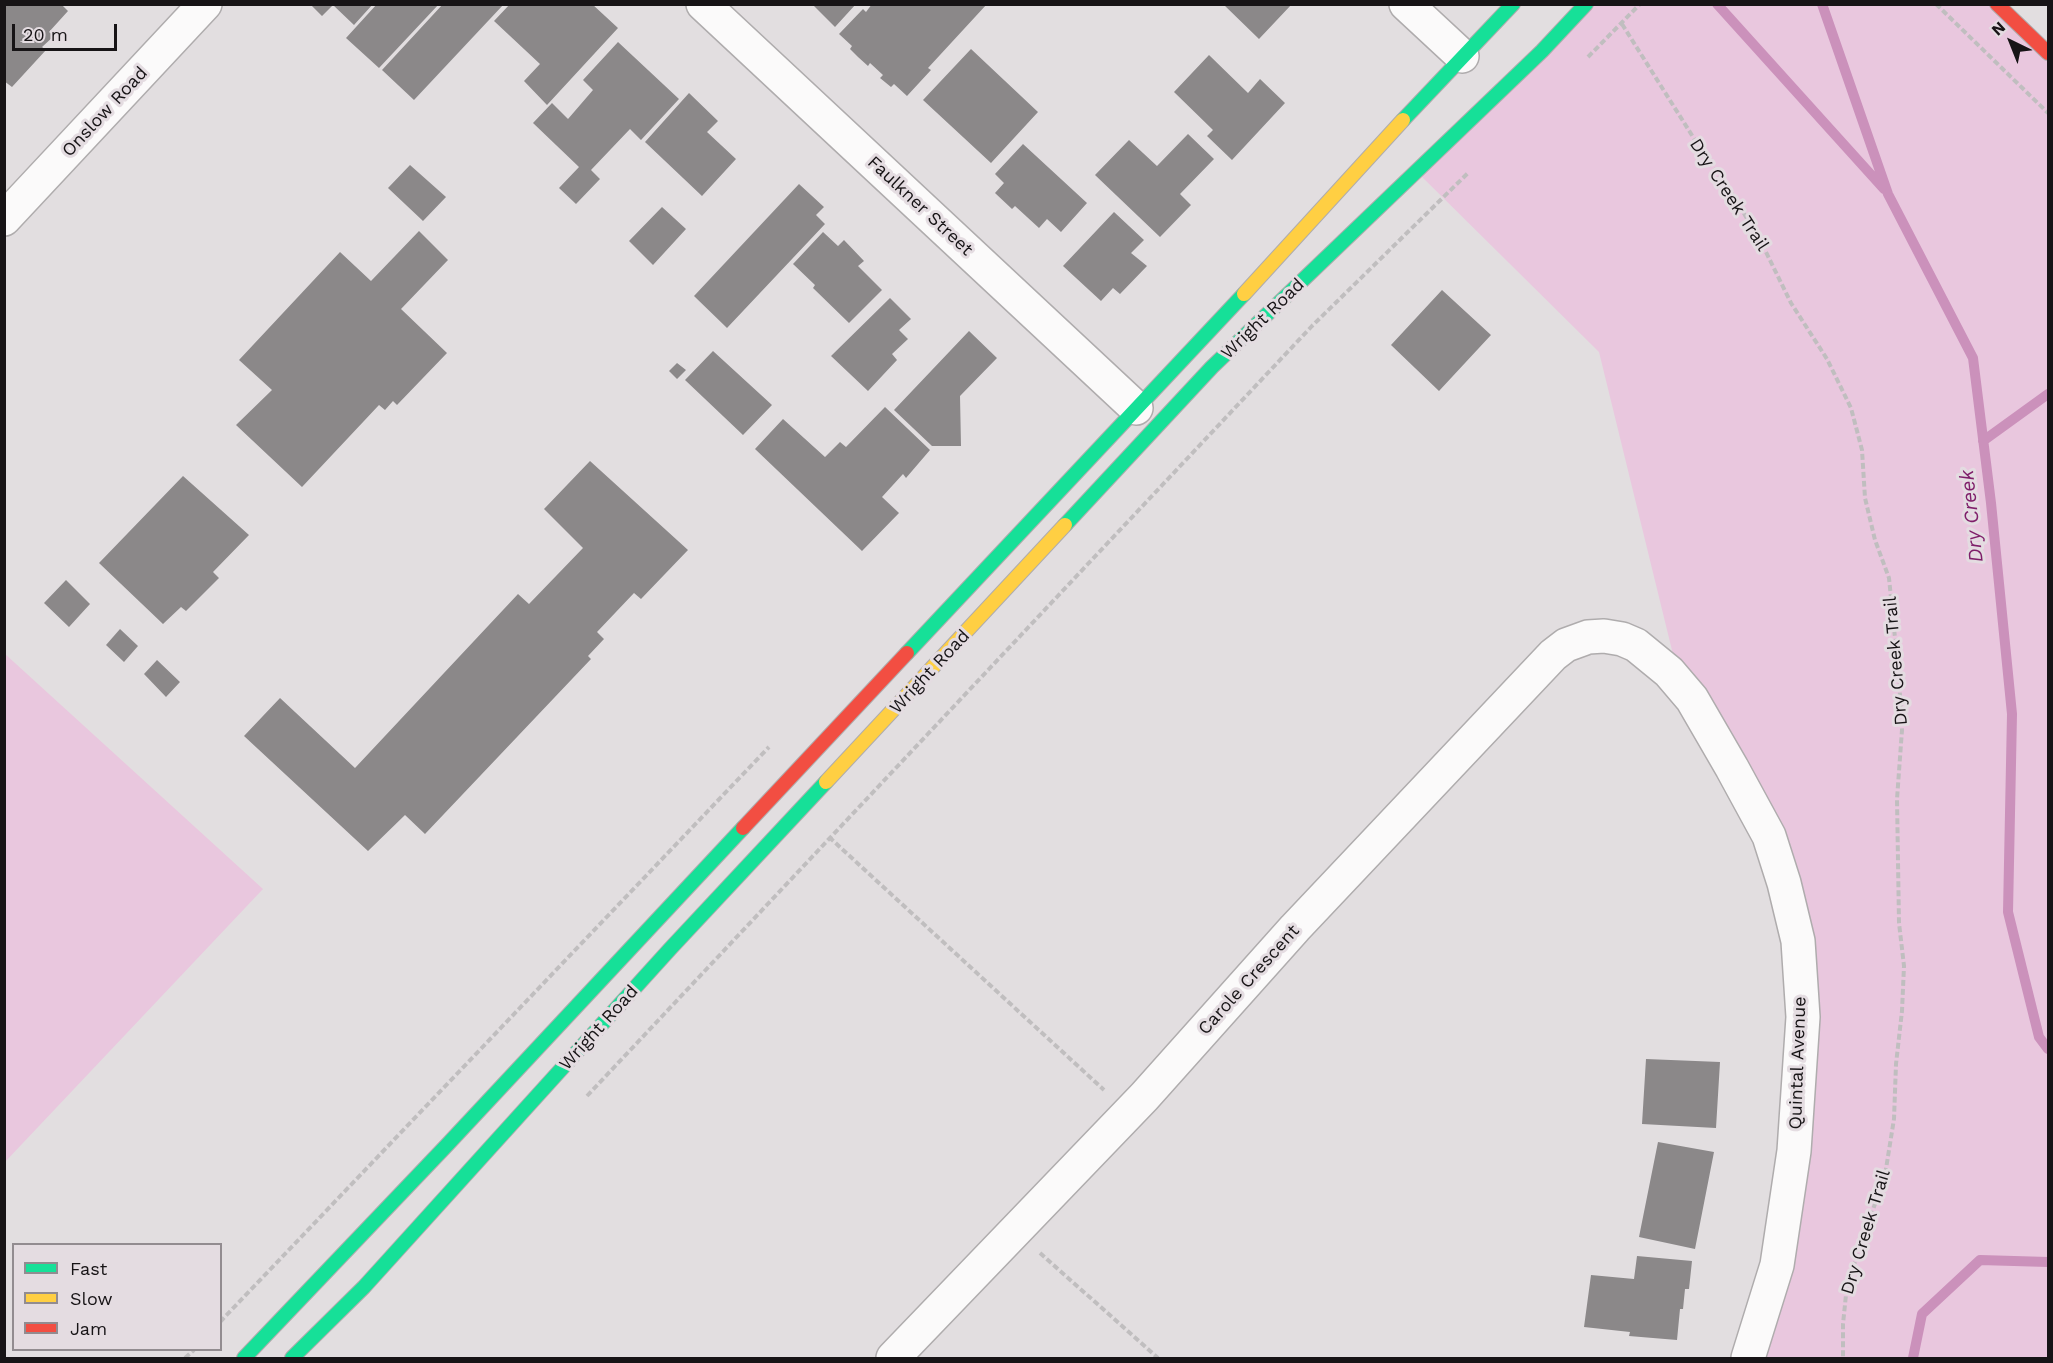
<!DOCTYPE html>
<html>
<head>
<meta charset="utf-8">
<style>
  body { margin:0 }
  #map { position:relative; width:2053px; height:1363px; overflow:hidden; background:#e2dee0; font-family:"Work Sans",sans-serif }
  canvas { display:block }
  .frame { position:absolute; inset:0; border:6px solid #171416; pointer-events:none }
  .legend { position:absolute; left:12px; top:1243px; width:210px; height:108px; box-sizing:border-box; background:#e4dce1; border:2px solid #928c90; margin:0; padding:8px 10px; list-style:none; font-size:18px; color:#171416 }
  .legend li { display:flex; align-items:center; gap:12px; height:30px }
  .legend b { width:30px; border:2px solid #928c90 }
  .north { position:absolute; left:1981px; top:12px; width:60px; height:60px; -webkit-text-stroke:4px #e4dce1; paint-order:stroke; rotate:317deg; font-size:16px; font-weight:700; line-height:24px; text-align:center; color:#171416 }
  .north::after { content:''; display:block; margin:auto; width:21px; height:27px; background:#171416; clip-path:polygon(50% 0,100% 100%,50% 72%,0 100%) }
  .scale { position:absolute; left:12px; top:24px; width:105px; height:27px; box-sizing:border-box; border:3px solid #171416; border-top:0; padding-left:8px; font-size:18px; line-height:21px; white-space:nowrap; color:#171416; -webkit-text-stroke:4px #e4dce1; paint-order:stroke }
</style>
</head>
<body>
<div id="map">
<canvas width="2053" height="1363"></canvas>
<div class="frame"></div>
<ul class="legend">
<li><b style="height:8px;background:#16e098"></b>Fast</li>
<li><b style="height:8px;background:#ffcf43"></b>Slow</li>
<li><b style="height:8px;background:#f24e42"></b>Jam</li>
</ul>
<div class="north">N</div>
<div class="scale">20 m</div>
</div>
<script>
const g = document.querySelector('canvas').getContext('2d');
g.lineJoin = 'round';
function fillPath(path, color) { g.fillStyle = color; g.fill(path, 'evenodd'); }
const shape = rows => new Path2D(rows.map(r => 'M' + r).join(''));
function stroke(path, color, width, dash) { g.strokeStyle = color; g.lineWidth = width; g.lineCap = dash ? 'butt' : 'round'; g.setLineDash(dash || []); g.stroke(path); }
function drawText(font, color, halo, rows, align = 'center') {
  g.font = font + ' "Work Sans",sans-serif'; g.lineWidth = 6; g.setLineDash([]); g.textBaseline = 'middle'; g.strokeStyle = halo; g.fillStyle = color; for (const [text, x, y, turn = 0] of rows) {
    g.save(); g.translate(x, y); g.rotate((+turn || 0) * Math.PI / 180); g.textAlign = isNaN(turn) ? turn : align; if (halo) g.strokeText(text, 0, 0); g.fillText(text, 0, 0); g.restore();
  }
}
fillPath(shape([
  [1583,5,1997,5,2048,53,2048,1358,1742,1358,1791,1171,1793,922,1681,687,1599,352,1417,172],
  [4,653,263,889,5,1162,4,1162]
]), '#e9c7de');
stroke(shape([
  [1717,4,1884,189],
  [1822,4,1888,194,1973,358,1991,503,2012,714,2008,912,2039,1037,2048,1049],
  [1983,441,2048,394],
  [1913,1358,1922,1314,1980,1260,2048,1262]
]), '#cb91bb', 10);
fillPath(shape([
  [6,4,61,4,68,11,49,32,54,36,42,47,46,50,12,87,4,81],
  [310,4,373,4,354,25,333,5,322,16],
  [377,4,439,4,379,68,346,38],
  [443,4,504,4,414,100,382,70],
  [510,4,592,4,618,28,547,105,524,81,540,64,494,21],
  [812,4,856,4,835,27],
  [872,4,987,4,928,68,931,70,907,96,894,84,891,87,880,78,883,75,870,63,868,66,858,57,850,49,852,46,839,34,863,9,866,12],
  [1223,4,1292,4,1259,39],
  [618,42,679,99,641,140,630,129,591,170,600,179,576,204,559,188,579,167,533,123,552,103,568,119,593,90,583,80],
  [971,49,1038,112,991,163,923,100],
  [1209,55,1248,93,1260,79,1285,103,1232,160,1207,136,1213,130,1174,92],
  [689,93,718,121,707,132,736,159,702,196,645,142],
  [1188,134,1214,159,1180,194,1191,205,1160,237,1095,175,1129,140,1157,166],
  [1023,144,1087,203,1061,232,1047,219,1039,228,1015,206,1012,209,995,193,1004,183,995,174],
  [410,165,446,197,423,221,388,188],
  [799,184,824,207,816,215,825,224,727,328,694,296],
  [662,207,686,229,653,265,629,241],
  [1114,212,1144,240,1131,253,1147,266,1120,294,1113,288,1101,301,1063,266],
  [419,231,448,260,401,309,447,353,397,405,393,401,385,410,379,405,302,487,236,425,272,390,239,360,340,252,371,281],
  [823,232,838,246,844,240,864,261,858,266,882,290,849,323,813,288,815,285,793,264],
  [1442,290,1491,335,1439,391,1391,345],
  [890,298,911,319,899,330,908,339,892,354,897,360,868,391,831,356],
  [969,331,997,358,960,396,961,446,932,446,894,410],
  [713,351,772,405,743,435,685,380],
  [677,363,686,370,677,379,669,371],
  [885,407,930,450,906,478,903,474,882,497,899,513,862,551,755,449,783,419,825,457,840,442,846,447],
  [590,461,688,550,641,599,634,593,597,632,604,639,588,656,591,659,425,834,405,815,368,851,244,736,280,698,355,768,518,594,529,604,583,548,544,509],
  [183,476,249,535,213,572,219,578,186,611,181,607,163,624,99,563],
  [66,580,90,604,69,627,44,603],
  [120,629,138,646,124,662,106,645],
  [157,660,180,682,166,697,144,674],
  [1646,1059,1720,1062,1716,1128,1642,1124],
  [1658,1142,1714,1152,1695,1249,1639,1237],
  [1637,1256,1692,1261,1689,1289,1685,1289,1683,1309,1680,1309,1677,1340,1629,1336,1630,1332,1584,1327,1591,1275,1634,1279]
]), '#8b8889');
const street = shape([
  [703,4,1136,408],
  [1406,4,1462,56],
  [4,219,205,4],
  [893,1358,1144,1097,1295,928,1553,655,1566,645,1588,637,1604,636,1622,639,1636,645,1669,672,1692,699,1732,768,1769,836,1784,883,1798,941,1803,1017,1794,1151,1777,1265,1748,1358]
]);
const fast = shape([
  [1403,120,1513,4],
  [1065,525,1212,367,1542,51,1586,4],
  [907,653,1244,294],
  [244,1358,447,1145,743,828],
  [292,1358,364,1287,670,949,826,782]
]);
const slow = shape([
  [1244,294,1403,120],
  [826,782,1065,525]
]);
const jam = shape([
  [1997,4,2048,53],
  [743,828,907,653]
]);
stroke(street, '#afacad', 36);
stroke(fast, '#afacad', 16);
stroke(slow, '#afacad', 16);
stroke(jam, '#afacad', 16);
stroke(shape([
  [1936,4,2048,113],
  [1622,24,1710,164,1735,198,1763,246,1791,303,1827,359,1851,408,1862,450,1865,498,1875,540,1889,578,1899,678,1902,730,1897,799,1899,923,1904,966,1902,1011,1896,1064,1894,1119,1885,1175,1847,1285,1843,1324,1843,1358],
  [1588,57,1640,4],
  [829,837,1104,1090],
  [587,1096,1312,326,1468,173],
  [1040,1253,1158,1358],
  [220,1322,769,747],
  [185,1358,194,1350]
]), '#c0bebf', 4, [6, 3]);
stroke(street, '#fbfafa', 33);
stroke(fast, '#16e098', 14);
stroke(slow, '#ffcf43', 14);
stroke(jam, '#f24e42', 14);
drawText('18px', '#171416', '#e4dce1', [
  ["Onslow Road",105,112,-47],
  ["Dry Creek Trail",1729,195,57],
  ["Faulkner Street",920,206,43],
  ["Wright Road",1263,319,-44],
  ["Dry Creek Trail",1896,661,-95],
  ["Wright Road",930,672,-47],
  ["Carole Crescent",1249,980,-48],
  ["Wright Road",599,1028,-48],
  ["Quintal Avenue",1798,1063,-88],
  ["Dry Creek Trail",1866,1232,-73]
]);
drawText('italic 20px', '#7f1e6a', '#e4dce1', [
  ["Dry Creek",1972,516,-96]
]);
</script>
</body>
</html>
